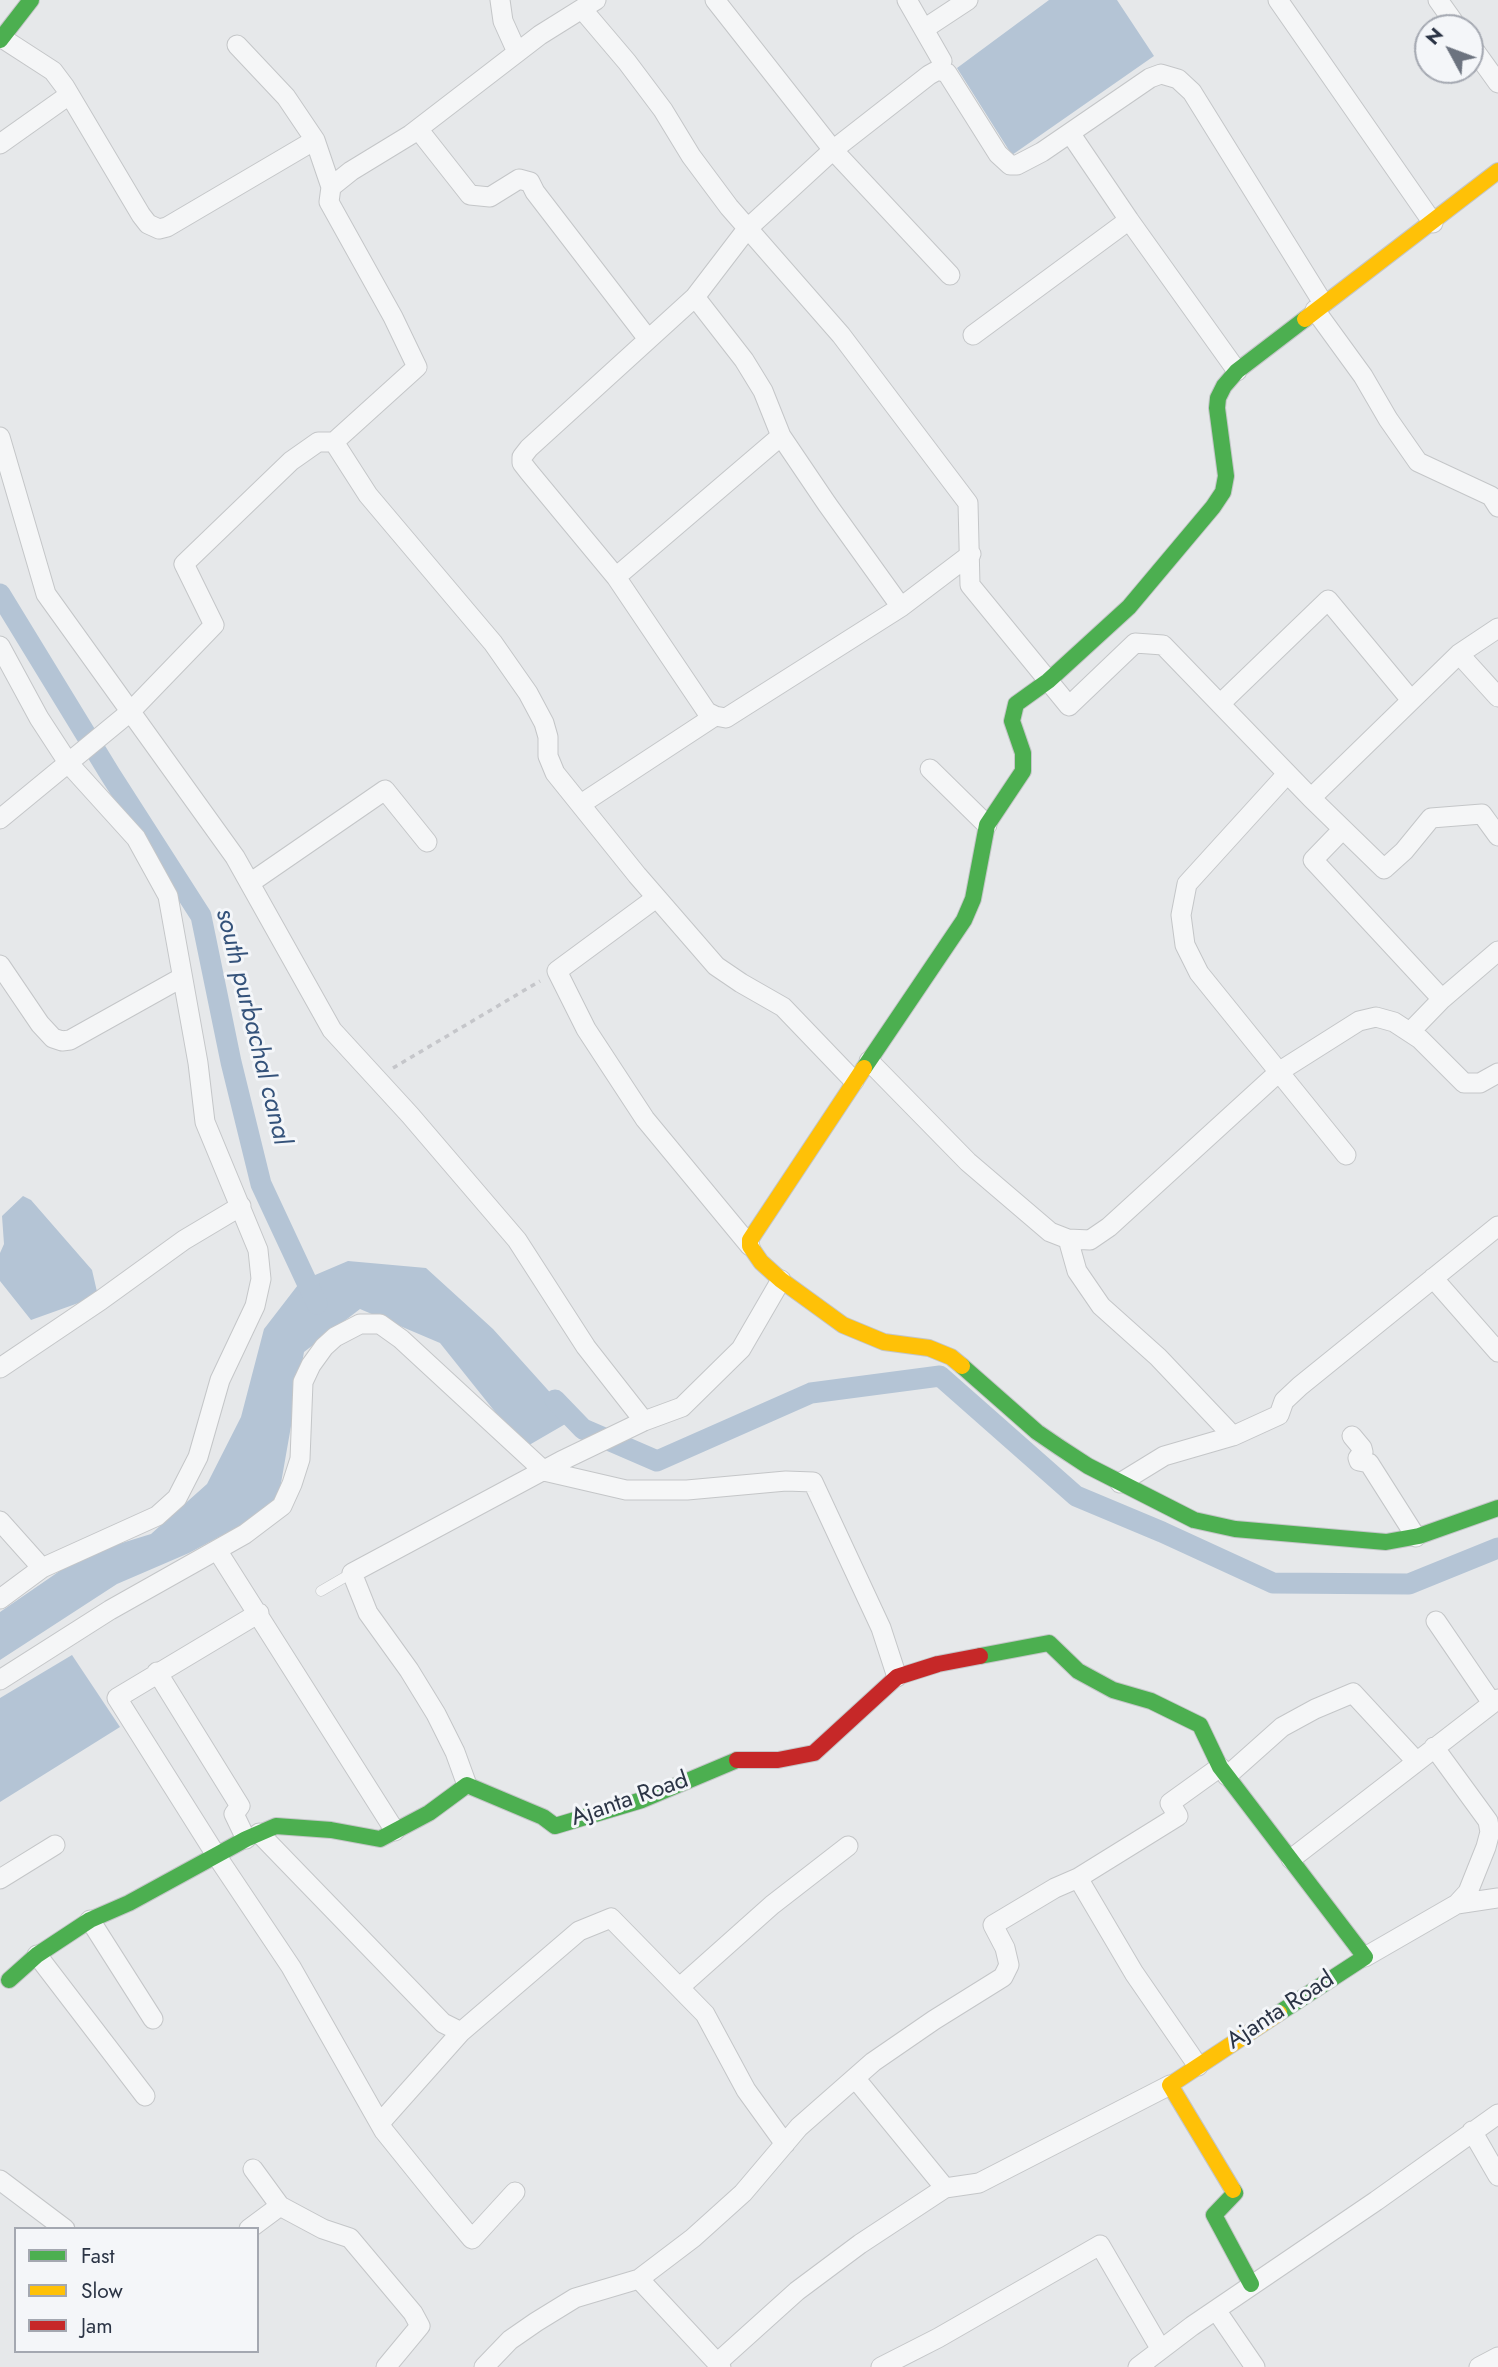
<!DOCTYPE html>
<html>
<head>
<meta charset="utf-8">
<style>
  body { margin:0 }
  #map { position:relative; width:1498px; height:2367px; overflow:hidden; background:#e6e8ea; font-family:Jost,sans-serif }
  canvas { display:block }
  .legend { position:absolute; left:14px; top:2227px; width:245px; height:126px; box-sizing:border-box; background:#f4f6f9; border:2px solid #a4a8b1; margin:0; padding:9px 12px; list-style:none; font-size:21px; color:#2b3445 }
  .legend li { display:flex; align-items:center; gap:14px; height:35px }
  .legend b { width:35px; border:2px solid #a4a8b1 }
  .north { position:absolute; left:1414px; top:14px; width:70px; height:70px; box-sizing:border-box; background:#f4f6f9; border:2px solid #a4a8b1; border-radius:50%; rotate:311deg; font-size:19px; font-weight:700; line-height:28px; text-align:center; color:#2b3445 }
  .north::after { content:''; display:block; margin:auto; width:24px; height:32px; background:#6c737f; clip-path:polygon(50% 0,100% 100%,50% 72%,0 100%) }
</style>
</head>
<body>
<div id="map">
<canvas width="1498" height="2367"></canvas>
<ul class="legend">
<li><b style="height:9px;background:#4caf50"></b>Fast</li>
<li><b style="height:9px;background:#ffc107"></b>Slow</li>
<li><b style="height:9px;background:#c62828"></b>Jam</li>
</ul>
<div class="north">N</div>
</div>
<script>
const g = document.querySelector('canvas').getContext('2d');
g.lineJoin = 'round';
function fillPath(path, color) { g.fillStyle = color; g.fill(path, 'evenodd'); }
const shape = rows => new Path2D(rows.map(r => 'M' + r).join(''));
function stroke(path, color, width, dash) { g.strokeStyle = color; g.lineWidth = width; g.lineCap = dash ? 'butt' : 'round'; g.setLineDash(dash || []); g.stroke(path); }
function drawText(font, color, halo, rows, align = 'center') {
  g.font = font + ' Jost,sans-serif'; g.lineWidth = 6; g.setLineDash([]); g.textBaseline = 'middle'; g.strokeStyle = halo; g.fillStyle = color; for (const [text, x, y, turn = 0] of rows) {
    g.save(); g.translate(x, y); g.rotate((+turn || 0) * Math.PI / 180); g.textAlign = isNaN(turn) ? turn : align; if (halo) g.strokeText(text, 0, 0); g.fillText(text, 0, 0); g.restore();
  }
}
fillPath(shape([
  [1049,0,1117,0,1154,56,1012,155,957,68],
  [23,1196,31,1200,92,1270,98,1296,31,1320,0,1281,0,1253,4,1244,2,1216],
  [348,1261,426,1268,493,1329,574,1419,524,1448,440,1343,360,1309,304,1352,277,1506,189,1553,117,1584,0,1660,0,1612,83,1555,151,1534,207,1484,241,1417,264,1329,301,1281],
  [72,1655,120,1727,0,1802,0,1698]
]), '#b4c4d5');
stroke(shape([
  [0,594,110,774,201,916,231,1062,261,1184,317,1304],
  [555,1400,583,1429,657,1461,811,1393,940,1376,1076,1496,1162,1532,1273,1583,1409,1584,1498,1548]
]), '#b4c4d5', 21);
const lane = shape([
  [321,1591,352,1573]
]);
const street = shape([
  [500,0,503,21,517,52],
  [596,0,540,35,410,135,351,171,331,187,329,202,393,317,417,367,334,442,368,495,493,643,528,693,544,723,548,737,548,756,555,773,637,875,716,966,741,983,783,1007,854,1081],
  [715,0,833,150,950,275],
  [907,0,942,61],
  [1278,0,1433,223],
  [1438,0,1458,28],
  [582,9,627,62,663,110,691,156,729,207,841,335,968,503,970,585,1069,706,1135,643,1163,645,1311,798,1384,869,1404,851,1431,818,1482,814,1498,836],
  [924,29,968,0],
  [2,38,53,71,65,87,141,215,148,224,159,229,167,227,315,140],
  [1470,44,1498,83],
  [237,45,286,97,315,140,331,187],
  [418,129,470,195,490,197,519,179,530,182,535,192,648,339],
  [1070,133,1129,220,1237,371],
  [0,144,69,95],
  [695,297,744,360,763,391,781,436,827,504,901,607],
  [1315,310,1363,376,1388,419,1418,462,1491,496,1498,507],
  [973,335,1129,220],
  [0,437,46,594,235,857,332,1030,410,1115,517,1240,586,1347,644,1421],
  [971,554,901,607,726,718,715,716,707,712,616,577,529,472,522,463,522,457,529,448,695,297,747,229,833,150,929,75,938,70,947,73,998,154,1010,165,1017,165,1042,152,1150,78,1161,74,1178,79,1192,92,1323,303],
  [616,577,781,436],
  [0,646,39,718,69,764,136,838,168,896,198,1063,205,1122,258,1250,261,1279,255,1306,220,1380,198,1457,177,1498,157,1516,42,1568,0,1599],
  [1459,654,1498,697],
  [1220,704,1328,600,1411,700],
  [930,769,987,825],
  [1287,774,1187,884,1181,915,1185,945,1199,973,1346,1155],
  [1311,798,1459,654,1498,628],
  [581,804,715,716],
  [0,819,130,712,214,625,184,564,291,461,318,442,334,442],
  [1343,829,1313,860,1442,999,1498,951],
  [250,883,385,790,427,842],
  [656,898,557,971,586,1029,645,1119,750,1246],
  [0,965,40,1024,53,1038,62,1041,70,1040,181,978],
  [1410,1032,1442,999],
  [869,1061,968,1162,1050,1232,1068,1239,1090,1240,1109,1227,1280,1071,1359,1021,1376,1017,1394,1022,1420,1039,1464,1083,1480,1083,1498,1073],
  [1068,1239,1077,1271,1101,1306,1158,1357,1233,1436],
  [1433,1278,1498,1352],
  [0,1368,101,1300,184,1240,241,1206],
  [1352,1436,1362,1448,1363,1452,1358,1458,1359,1461,1369,1463,1416,1537],
  [1120,1483,1164,1456,1233,1436,1279,1415,1284,1401,1300,1386,1498,1226],
  [0,1521,42,1568],
  [217,1550,395,1831],
  [259,1613,117,1698,216,1855,291,1967,384,2131,442,2203,472,2239,515,2192],
  [1436,1621,1492,1703],
  [157,1672,240,1806,234,1814,246,1839],
  [0,1680,110,1610,245,1534,282,1506,292,1484,300,1459,303,1382,311,1365,324,1347,335,1337,360,1324,380,1324,401,1339,544,1471,626,1490,687,1490,786,1481,813,1482,881,1628,897,1677],
  [1227,1776,1282,1727,1315,1709,1353,1693,1416,1761],
  [467,1785,455,1752,436,1714,409,1670,368,1613,352,1573,561,1461,644,1421,682,1407,741,1349,781,1280],
  [259,1833,443,2023,461,2032,579,1931,611,1918,705,2014,746,2090,785,2144],
  [1291,1859,1498,1699],
  [1078,1878,1178,1816,1170,1803,1220,1767],
  [0,1879,55,1845],
  [1457,1904,1498,1898],
  [90,1920,153,2019],
  [37,1955,145,2096],
  [1365,1957,1457,1904,1468,1892,1486,1847,1490,1832,1488,1821,1434,1747],
  [680,1987,772,1905,848,1846],
  [380,2123,461,2032],
  [1472,2131,1498,2176],
  [253,2169,280,2206,323,2229,350,2238,413,2313,420,2326,386,2367],
  [0,2180,65,2229],
  [945,2188,979,2183,1170,2085],
  [249,2229,280,2206],
  [639,2279,721,2367],
  [1216,2310,1255,2367],
  [717,2363,797,2291,860,2244,945,2188,855,2078],
  [484,2367,510,2340,536,2322,575,2298,639,2279,693,2238,743,2193,799,2127,873,2062,934,2020,1003,1977,1009,1965,1005,1948,993,1925,1055,1888,1078,1878,1134,1973,1198,2066],
  [881,2367,938,2338,1100,2245,1160,2348],
  [1138,2367,1192,2326,1376,2201,1498,2114],
  [1479,2367,1498,2357]
]);
const fast = shape([
  [0,40,31,0],
  [864,1068,964,920,973,899,987,825,1023,771,1023,753,1012,721,1016,704,1048,681,1129,607,1213,507,1223,492,1226,476,1217,408,1218,398,1224,386,1237,371,1305,319],
  [962,1366,1037,1432,1059,1447,1088,1466,1194,1520,1235,1529,1386,1542,1419,1536,1498,1508],
  [980,1656,1049,1643,1078,1671,1113,1690,1151,1701,1200,1725,1220,1767,1365,1957,1279,2013],
  [9,1980,37,1955,90,1920,129,1903,246,1839,276,1826,331,1830,380,1839,429,1813,467,1785,543,1817,555,1826,642,1800,737,1760],
  [1233,2190,1235,2193,1214,2215,1251,2284]
]);
const slow = shape([
  [1305,319,1498,171],
  [864,1068,750,1240,750,1246,761,1262,781,1280,843,1325,884,1342,929,1348,951,1357,962,1366],
  [1233,2190,1170,2085,1279,2013]
]);
const jam = shape([
  [737,1760,778,1760,814,1753,897,1677,938,1664,980,1656]
]);
stroke(lane, '#c4c6c8', 11);
stroke(street, '#c4c6c8', 21);
stroke(fast, '#c4c6c8', 18);
stroke(slow, '#c4c6c8', 18);
stroke(jam, '#c4c6c8', 18);
stroke(shape([
  [393,1068,540,981]
]), '#c5c6ca', 3.5, [5, 5]);
stroke(lane, '#f5f6f7', 10);
stroke(street, '#f5f6f7', 19);
stroke(fast, '#4caf50', 16);
stroke(slow, '#ffc107', 16);
stroke(jam, '#c62828', 16);
drawText('24px', '#2b3445', '#f4f6f9', [
  ["Ajanta Road",630,1800,-19],
  ["Ajanta Road",1281,2011,-33]
]);
drawText('italic 26px', '#34527a', '#f4f6f9', [
  ["south purbachal canal",252,1027,76]
]);
</script>
</body>
</html>
